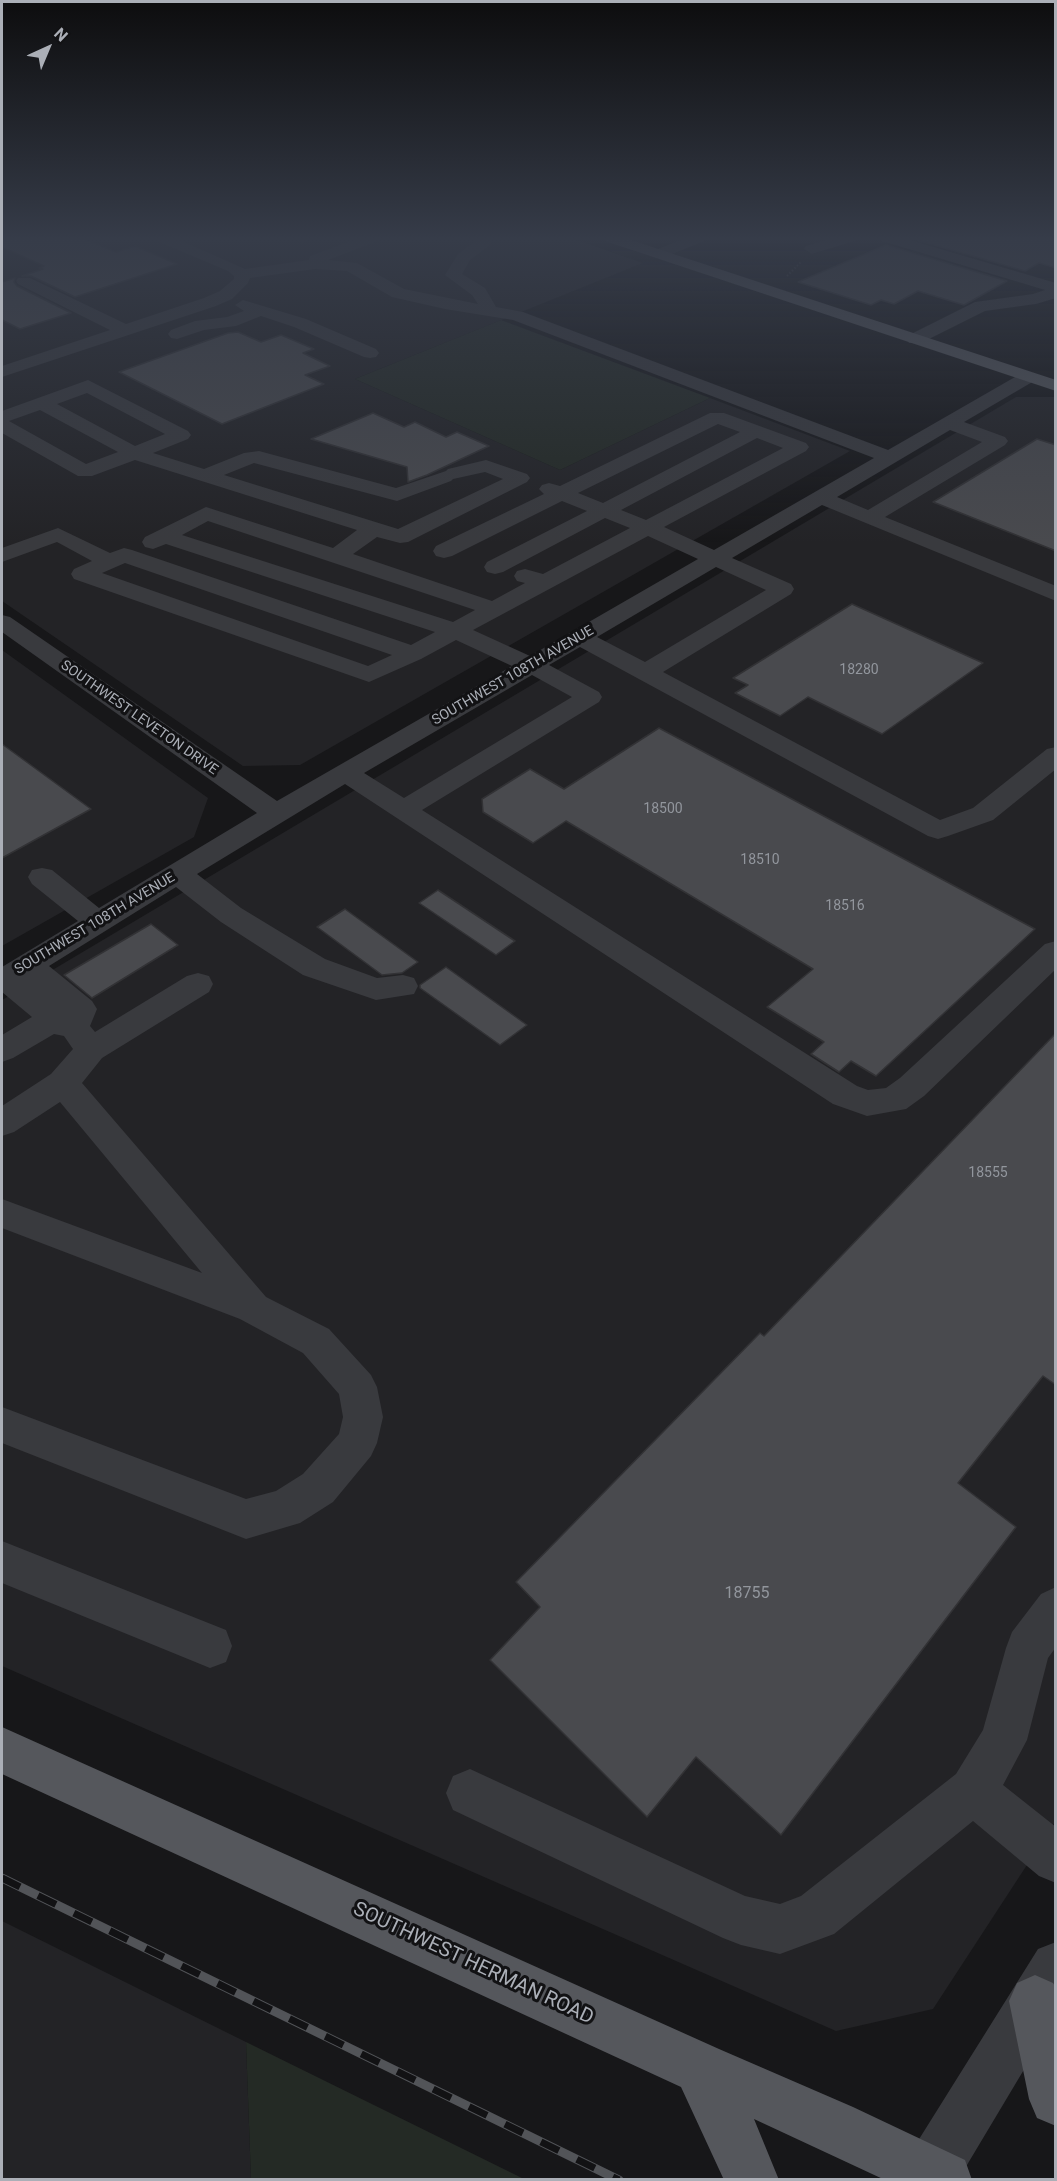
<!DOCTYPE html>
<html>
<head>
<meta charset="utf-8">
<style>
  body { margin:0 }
  #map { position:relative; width:1057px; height:2181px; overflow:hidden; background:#171719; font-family:Roboto,sans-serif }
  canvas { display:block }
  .frame { position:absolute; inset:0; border:3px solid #abafb7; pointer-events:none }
  .north { position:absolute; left:18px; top:18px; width:60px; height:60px; -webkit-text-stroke:4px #121214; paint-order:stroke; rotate:44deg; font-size:16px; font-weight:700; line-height:24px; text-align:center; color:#abafb7 }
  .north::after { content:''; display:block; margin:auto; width:21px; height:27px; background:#abafb7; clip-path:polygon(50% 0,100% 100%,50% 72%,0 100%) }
</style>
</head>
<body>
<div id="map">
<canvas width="1057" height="2181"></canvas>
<div class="frame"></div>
<div class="north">N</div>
</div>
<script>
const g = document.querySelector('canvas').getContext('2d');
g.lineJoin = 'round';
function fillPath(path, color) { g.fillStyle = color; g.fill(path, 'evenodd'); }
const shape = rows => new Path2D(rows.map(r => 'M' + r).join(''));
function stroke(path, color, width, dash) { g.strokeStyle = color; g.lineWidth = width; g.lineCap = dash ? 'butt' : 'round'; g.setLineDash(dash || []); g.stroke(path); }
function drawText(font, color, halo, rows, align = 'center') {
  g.font = font + ' Roboto,sans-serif'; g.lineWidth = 6; g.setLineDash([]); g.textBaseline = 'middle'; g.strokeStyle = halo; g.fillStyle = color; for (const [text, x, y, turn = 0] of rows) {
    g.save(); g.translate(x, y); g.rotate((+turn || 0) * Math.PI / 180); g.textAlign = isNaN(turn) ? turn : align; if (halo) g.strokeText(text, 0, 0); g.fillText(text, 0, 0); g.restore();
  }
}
fillPath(shape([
  [2,238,571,238,643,263,355,379,560,470,710,398,850,451,300,765,243,766,2,601],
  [1016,397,1055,397,1055,1822,933,2009,836,2031,2,1666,2,1000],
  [2,650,208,798,194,837,2,946],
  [2,1921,246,2042,251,2179,2,2179]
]), '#232326');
fillPath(shape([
  [501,320,710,398,560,470,355,379],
  [246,2042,524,2179,251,2179]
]), '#242a25');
const building = shape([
  [2,238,82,238,116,252,135,246,177,264,75,297,31,276,22,276,43,269,39,268,44,266,2,247,2,238],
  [910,238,1056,238,1056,268,1039,263,1025,271,910,238],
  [886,245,1007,281,964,305,918,291,894,304,881,300,871,305,798,282,886,245],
  [15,278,14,282,17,286,71,313,20,329,2,320,2,282,15,278],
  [238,332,261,342,281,335,314,349,303,353,330,366,305,375,324,384,222,424,119,372,228,333,238,332],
  [373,413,404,427,415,422,446,437,457,432,489,446,427,475,408,482,407,467,311,439,373,413],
  [1037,439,1056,445,1056,551,933,502,1037,439],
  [852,604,983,663,882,734,808,697,780,716,735,693,748,685,733,678,852,604],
  [659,728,1035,929,876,1076,851,1061,839,1072,811,1054,824,1042,767,1007,813,969,566,821,533,843,483,812,482,799,530,769,564,789,659,728],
  [2,744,91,809,2,858,2,744],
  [438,890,515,941,496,955,419,903,438,890],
  [345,909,418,962,402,973,382,975,317,927,345,909],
  [151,924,178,945,92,998,64,975,151,924],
  [446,967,527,1025,500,1045,420,988,420,985,446,967],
  [1056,1033,1056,1385,1043,1376,958,1483,1016,1527,781,1835,696,1757,647,1817,490,1660,540,1607,516,1582,760,1333,764,1336,1056,1033]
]);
fillPath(building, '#494a4e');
stroke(building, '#323235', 1.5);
stroke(shape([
  [787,276,801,262]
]), '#3f4044', 2, [1.5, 2]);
fillPath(shape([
  [154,238,175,238,245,269,309,260,310,256,359,238,381,238,378,241,328,260,357,263,404,289,478,304,472,295,445,275,458,254,474,242,470,238,488,238,492,242,490,245,470,260,462,274,485,288,496,307,523,312,888,450,1022,373,1034,373,1037,377,1034,381,964,422,1005,437,1008,441,1005,445,885,517,1056,586,1056,601,822,505,732,558,791,584,794,589,791,594,663,672,940,820,973,808,1047,749,1056,747,1056,769,993,820,948,836,938,839,928,836,580,647,549,665,599,692,602,697,599,702,422,810,857,1086,868,1090,886,1088,900,1078,1045,944,1056,941,1056,969,924,1096,906,1109,867,1116,833,1104,345,784,197,874,241,908,325,959,377,978,403,975,414,978,418,986,414,994,376,1000,303,975,221,922,176,887,49,966,92,1001,97,1009,90,1026,95,1032,187,976,198,973,209,976,213,984,209,992,102,1058,82,1083,266,1297,329,1329,371,1375,377,1387,383,1417,377,1443,371,1456,333,1502,300,1523,246,1539,2,1443,2,1407,246,1499,276,1491,303,1474,339,1434,343,1417,339,1394,303,1353,240,1319,2,1228,2,1199,202,1273,60,1102,14,1132,2,1136,2,1106,51,1074,73,1049,64,1036,54,1034,13,1058,2,1062,2,1035,32,1017,2,992,2,967,78,921,32,884,28,877,32,870,42,868,52,870,99,908,257,813,2,632,2,615,10,617,277,801,512,666,456,640,421,659,369,682,74,579,71,574,74,569,92,561,57,542,2,562,2,548,58,528,110,553,124,548,132,550,411,645,435,632,166,544,153,549,145,547,142,542,145,537,206,507,333,548,357,530,135,460,92,476,78,476,2,433,2,411,88,380,188,431,191,435,188,439,153,453,204,469,244,453,259,451,396,488,446,471,448,469,486,460,527,474,530,478,527,482,408,542,400,543,377,537,353,554,492,601,525,583,517,581,514,576,517,571,525,569,543,574,630,528,605,518,503,572,495,574,487,572,484,567,487,562,587,511,562,501,452,556,444,558,436,556,433,551,436,546,544,494,539,489,542,485,549,483,560,486,710,413,724,413,806,443,809,447,806,451,664,527,714,550,874,458,513,320,445,309,392,297,347,271,315,269,250,278,248,283,232,299,216,306,2,377,2,366,110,330,18,284,16,281,18,278,30,278,126,324,204,298,220,291,234,279,234,276,228,271,157,241,154,238],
  [87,393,165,434,135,446,57,404,87,393],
  [40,410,118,452,86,464,9,421,40,410],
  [718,424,740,432,603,503,578,493,718,424],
  [950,430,982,442,868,510,837,497,950,430],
  [757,438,783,448,646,520,621,510,757,438],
  [254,463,397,501,451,481,453,479,485,472,503,479,398,529,224,475,254,463],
  [208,521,475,610,453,622,182,535,208,521],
  [648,536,698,559,530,656,473,630,648,536],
  [125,563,392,655,368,666,102,573,125,563],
  [716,567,766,590,645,662,597,637,716,567],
  [532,675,572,697,404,798,364,773,532,675],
  [294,238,311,238,303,243,297,241,294,238],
  [686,238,707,238,704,241,665,257,653,257,651,254,653,251,686,238],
  [833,238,857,238,854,241,812,254,804,249,806,246,833,238],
  [879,238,903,238,1056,283,1056,298,1036,304,985,311,921,343,909,343,906,339,909,335,975,302,1033,294,1045,290,882,241,879,238],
  [243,300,306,319,376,349,379,353,376,357,370,358,364,357,294,327,261,316,236,326,204,330,177,339,171,338,168,334,171,330,195,321,227,317,244,311,235,305,243,300],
  [2,1541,226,1630,232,1646,226,1662,210,1668,2,1583,2,1541],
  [1056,1587,1056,1647,1048,1658,1027,1740,1003,1785,1056,1827,1056,1883,1039,1876,973,1821,834,1934,780,1954,741,1945,723,1938,453,1810,446,1793,453,1776,470,1769,745,1896,780,1904,801,1896,956,1774,983,1730,1006,1648,1012,1632,1041,1594,1056,1587],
  [1056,1942,1056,2016,958,2180,899,2180,906,2160,1038,1949,1056,1942]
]), '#393a3e');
fillPath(shape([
  [602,238,625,238,1056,380,1056,391,605,241,602,238],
  [2,1727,719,2049,853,2107,965,2160,972,2180,885,2180,754,2119,779,2180,724,2180,681,2087,2,1774,2,1727],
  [1035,1975,1053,1983,1056,1988,1056,2126,1037,2118,1029,2099,1009,2001,1017,1983,1035,1975]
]), '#55575c');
const rail = shape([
  [2,1878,619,2180]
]);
stroke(rail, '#525458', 9);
stroke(rail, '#121214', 7, [20]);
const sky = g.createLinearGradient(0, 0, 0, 543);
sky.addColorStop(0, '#0d0d0e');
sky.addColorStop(0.44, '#363c49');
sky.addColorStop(1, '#363c4900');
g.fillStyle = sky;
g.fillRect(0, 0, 1057, 543);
drawText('14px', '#92969d', null, [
  ["18280",859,670],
  ["18500",663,809],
  ["18510",760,860],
  ["18516",845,906],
  ["18555",988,1173]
]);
drawText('14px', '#abafb7', '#121214', [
  ["SOUTHWEST 108TH AVENUE",513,676,-30],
  ["SOUTHWEST LEVETON DRIVE",139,718,35],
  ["SOUTHWEST 108TH AVENUE",95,924,-31]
]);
drawText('16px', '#92969d', null, [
  ["18755",747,1594]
]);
drawText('20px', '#abafb7', '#121214', [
  ["SOUTHWEST HERMAN ROAD",473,1964,25]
]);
</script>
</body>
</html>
